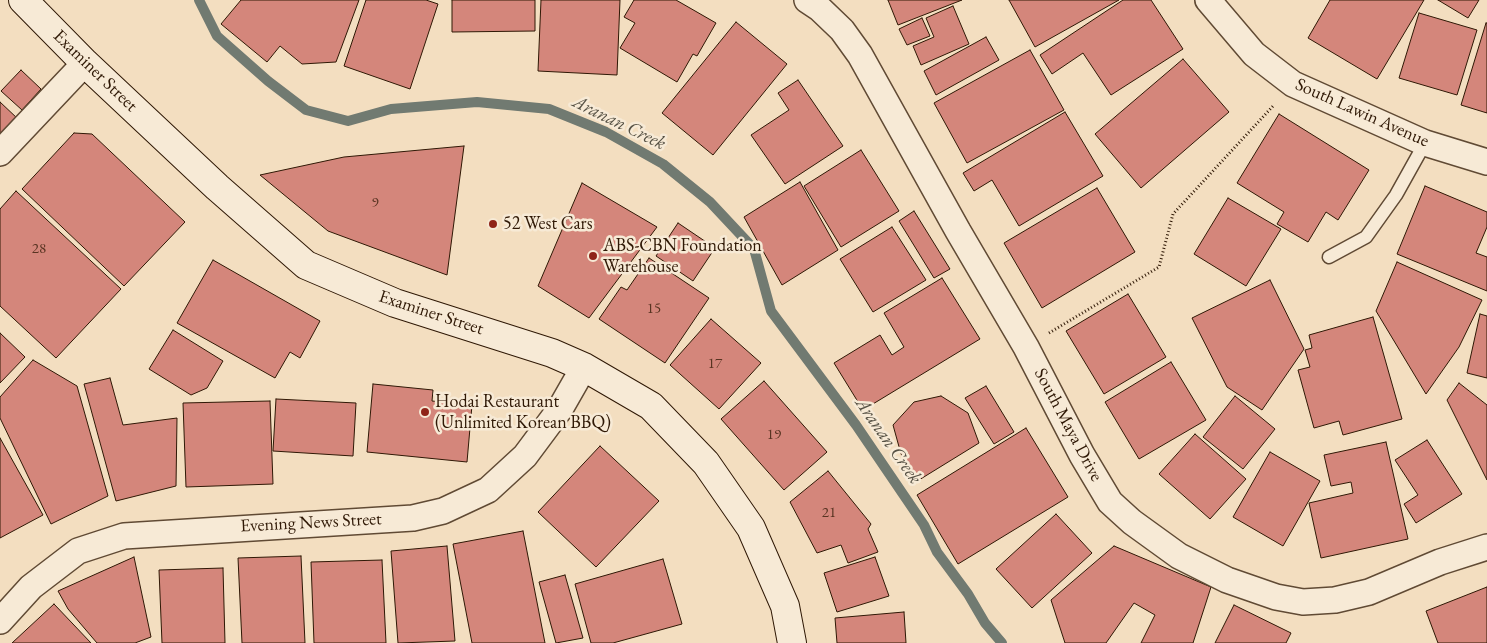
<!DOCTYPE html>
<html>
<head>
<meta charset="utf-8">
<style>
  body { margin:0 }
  canvas { display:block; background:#f3dec0 }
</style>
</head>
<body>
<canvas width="1487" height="643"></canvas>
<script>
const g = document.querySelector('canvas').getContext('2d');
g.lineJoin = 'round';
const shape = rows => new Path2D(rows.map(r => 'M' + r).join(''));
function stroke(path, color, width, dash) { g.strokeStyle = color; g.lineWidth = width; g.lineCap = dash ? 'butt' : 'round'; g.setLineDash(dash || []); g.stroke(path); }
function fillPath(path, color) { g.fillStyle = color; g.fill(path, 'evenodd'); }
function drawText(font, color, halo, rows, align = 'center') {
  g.font = font + ' "EB Garamond",serif'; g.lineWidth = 5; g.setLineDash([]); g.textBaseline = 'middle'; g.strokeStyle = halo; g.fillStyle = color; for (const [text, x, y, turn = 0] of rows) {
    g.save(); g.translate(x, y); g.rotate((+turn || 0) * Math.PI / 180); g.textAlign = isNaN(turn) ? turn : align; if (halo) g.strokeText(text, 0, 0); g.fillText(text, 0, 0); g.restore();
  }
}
stroke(shape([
  [199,0,217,36,268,81,306,110,348,121,391,109,477,102,549,109,606,132,663,164,710,202,754,249,771,311,856,425,924,525,937,552,968,594,985,623,1002,643]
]), '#717a71', 10);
const building = shape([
  [241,0,359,0,336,62,302,64,280,46,267,62,221,24,241,0],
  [366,0,426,0,438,4,410,89,344,66,366,0],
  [452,0,535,0,535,31,452,32,452,0],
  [541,0,620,0,617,75,538,71,541,0],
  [634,0,676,0,716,23,697,56,693,54,677,82,620,48,635,23,624,17,634,0],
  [888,0,962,0,898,25,888,0],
  [1009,0,1119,0,1035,47,1009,0],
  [1123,0,1151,0,1183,49,1111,95,1083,53,1052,74,1040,55,1123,0],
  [1330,0,1424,0,1377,79,1308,38,1330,0],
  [1438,0,1479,0,1468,18,1438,0],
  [953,6,969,44,921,65,913,46,934,37,926,18,953,6],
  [1419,13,1477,30,1457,95,1399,78,1419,13],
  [922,18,930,36,907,45,899,29,922,18],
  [736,22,787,64,713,155,662,113,736,22],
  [1486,23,1487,23,1487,113,1461,105,1486,23],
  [986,37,999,60,936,95,924,71,986,37],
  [1030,50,1064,110,967,163,934,103,1030,50],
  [1183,59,1229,112,1141,188,1095,134,1183,59],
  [21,70,41,89,22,110,1,91,21,70],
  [798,80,843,146,785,184,751,135,789,110,778,93,798,80],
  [0,102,18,119,0,137,0,102],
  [1065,112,1103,176,1019,226,992,180,974,191,963,173,1065,112],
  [1279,114,1369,170,1338,220,1326,212,1308,242,1277,224,1284,212,1237,183,1279,114],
  [74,133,92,134,185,222,124,286,22,189,74,133],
  [464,146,447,275,328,231,260,175,344,157,464,146],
  [861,150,899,211,841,247,804,186,861,150],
  [800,182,838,250,782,285,744,217,800,182],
  [582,183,657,227,589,318,538,286,582,183],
  [1425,186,1487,212,1487,227,1476,253,1487,257,1487,291,1397,254,1425,186],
  [1097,188,1135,252,1042,308,1004,243,1097,188],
  [16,191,121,289,56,358,0,306,0,209,16,191],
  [1228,198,1281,229,1246,286,1194,254,1228,198],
  [914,211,950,269,934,278,899,221,914,211],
  [678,223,715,248,693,281,656,256,678,223],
  [892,227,926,280,873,312,840,259,892,227],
  [649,258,709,298,665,363,599,319,621,287,627,290,649,258],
  [213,260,320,321,300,358,290,352,275,378,177,323,213,260],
  [1397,262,1482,300,1459,347,1426,394,1376,311,1397,262],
  [942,278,980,339,863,410,834,363,880,335,892,355,904,347,884,313,942,278],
  [1270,280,1304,349,1262,410,1227,387,1192,318,1270,280],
  [1128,294,1166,357,1104,394,1066,331,1128,294],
  [1480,314,1487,316,1487,378,1467,373,1480,314],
  [1373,317,1402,419,1343,435,1339,421,1314,428,1298,370,1310,367,1305,350,1312,348,1309,335,1373,317],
  [711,319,761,363,719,409,670,365,711,319],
  [173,330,223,361,207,388,191,395,149,369,173,330],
  [0,333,25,357,0,383,0,333],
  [33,360,77,386,108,496,51,524,0,418,0,397,33,360],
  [1171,362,1206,420,1139,459,1105,402,1171,362],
  [110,378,123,425,177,418,176,486,116,501,84,384,110,378],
  [764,381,827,452,784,490,721,419,764,381],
  [1459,383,1487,405,1487,480,1447,400,1459,383],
  [373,384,433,390,432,401,472,405,467,462,367,452,373,384],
  [986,386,1014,432,994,444,965,398,986,386],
  [941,396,968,413,979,443,919,480,901,454,893,425,914,402,941,396],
  [1235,396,1275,429,1243,469,1203,437,1235,396],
  [276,399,356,403,353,456,273,451,276,399],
  [270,401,273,484,186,487,183,403,270,401],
  [1026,428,1068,497,958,564,917,495,1026,428],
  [1195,434,1246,479,1210,519,1159,474,1195,434],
  [0,438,43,515,0,538,0,438],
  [1427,440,1462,494,1416,523,1404,504,1418,495,1395,460,1427,440],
  [1386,442,1408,539,1321,558,1309,503,1353,493,1351,482,1331,486,1324,455,1386,442],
  [600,446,659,501,596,567,538,512,600,446],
  [1270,452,1320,481,1283,546,1233,517,1270,452],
  [828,471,871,524,868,529,878,552,848,563,841,545,817,553,790,502,828,471],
  [1056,514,1092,553,1032,608,996,569,1056,514],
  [523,531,545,643,472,643,453,544,523,531],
  [447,546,455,641,398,643,391,551,447,546],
  [1114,546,1211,587,1193,643,1141,643,1155,615,1134,603,1106,643,1065,643,1051,600,1114,546],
  [301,556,305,643,242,643,238,558,301,556],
  [134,557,151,637,135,643,97,643,68,609,58,591,134,557],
  [875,557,889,596,837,612,824,573,875,557],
  [663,559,682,624,613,643,591,643,575,584,663,559],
  [382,560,386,643,314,643,311,562,382,560],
  [223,568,225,643,162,643,159,570,223,568],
  [565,575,583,638,556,643,539,582,565,575],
  [1487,587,1487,643,1438,643,1426,611,1487,587],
  [54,604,91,643,12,643,54,604],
  [1234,605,1291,633,1286,643,1215,643,1234,605],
  [904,612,906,643,837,643,835,618,904,612]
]);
fillPath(building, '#d4867b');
stroke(building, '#2f1805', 1);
const lane = shape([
  [1329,257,1366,237,1396,195,1425,143]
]);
const street = shape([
  [807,0,819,8,842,30,860,55,958,231,1026,347,1082,455,1110,502,1132,522,1179,556,1227,580,1276,597,1303,602,1335,600,1369,592,1440,562,1487,547],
  [1208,0,1254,54,1293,84,1425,143,1487,162],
  [0,153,85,63],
  [0,621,31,587,78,551,124,536,413,518,443,511,488,490,525,456,560,409,584,367]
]);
const secondary = shape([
  [23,0,85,63,217,187,306,265,395,303,552,353,584,367,651,406,706,463,751,528,785,606,792,643]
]);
stroke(lane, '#604a34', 15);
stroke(street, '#604a34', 28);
stroke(secondary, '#2f1805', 30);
stroke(shape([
  [1049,333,1159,267,1173,214,1274,105]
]), '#2f1805', 3, [1, 2.5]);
stroke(lane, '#f7ead6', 12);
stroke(street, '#f7ead6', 25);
stroke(secondary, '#f7ead6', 28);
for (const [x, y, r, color] of [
  [493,224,5,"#8f2418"],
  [593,256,5,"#8f2418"],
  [425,412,5,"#8f2418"]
]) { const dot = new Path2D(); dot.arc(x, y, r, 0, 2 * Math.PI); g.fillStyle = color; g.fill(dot); stroke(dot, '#f7ead6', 2); }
drawText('15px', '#583422', null, [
  ["9",375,203],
  ["28",39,249],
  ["15",654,309],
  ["17",715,364],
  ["19",774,435],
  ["21",829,513]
]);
drawText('18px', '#2f1805', '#f7ead6', [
  ["Examiner Street",95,71,44],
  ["South Lawin Avenue",1362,113,24],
  ["Examiner Street",431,313,18],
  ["South Maya Drive",1068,425,62],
  ["Evening News Street",311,523,-3]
]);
drawText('18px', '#2f1805', '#f7ead6', [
  ["52 West Cars",503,224],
  ["ABS-CBN Foundation",603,246],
  ["Warehouse",603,267],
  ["Hodai Restaurant",435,402],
  ["(Unlimited Korean BBQ)",435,423]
], 'left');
drawText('italic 19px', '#565144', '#f7ead6', [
  ["Aranan Creek",619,123,26],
  ["Aranan Creek",888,441,55]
]);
</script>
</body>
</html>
